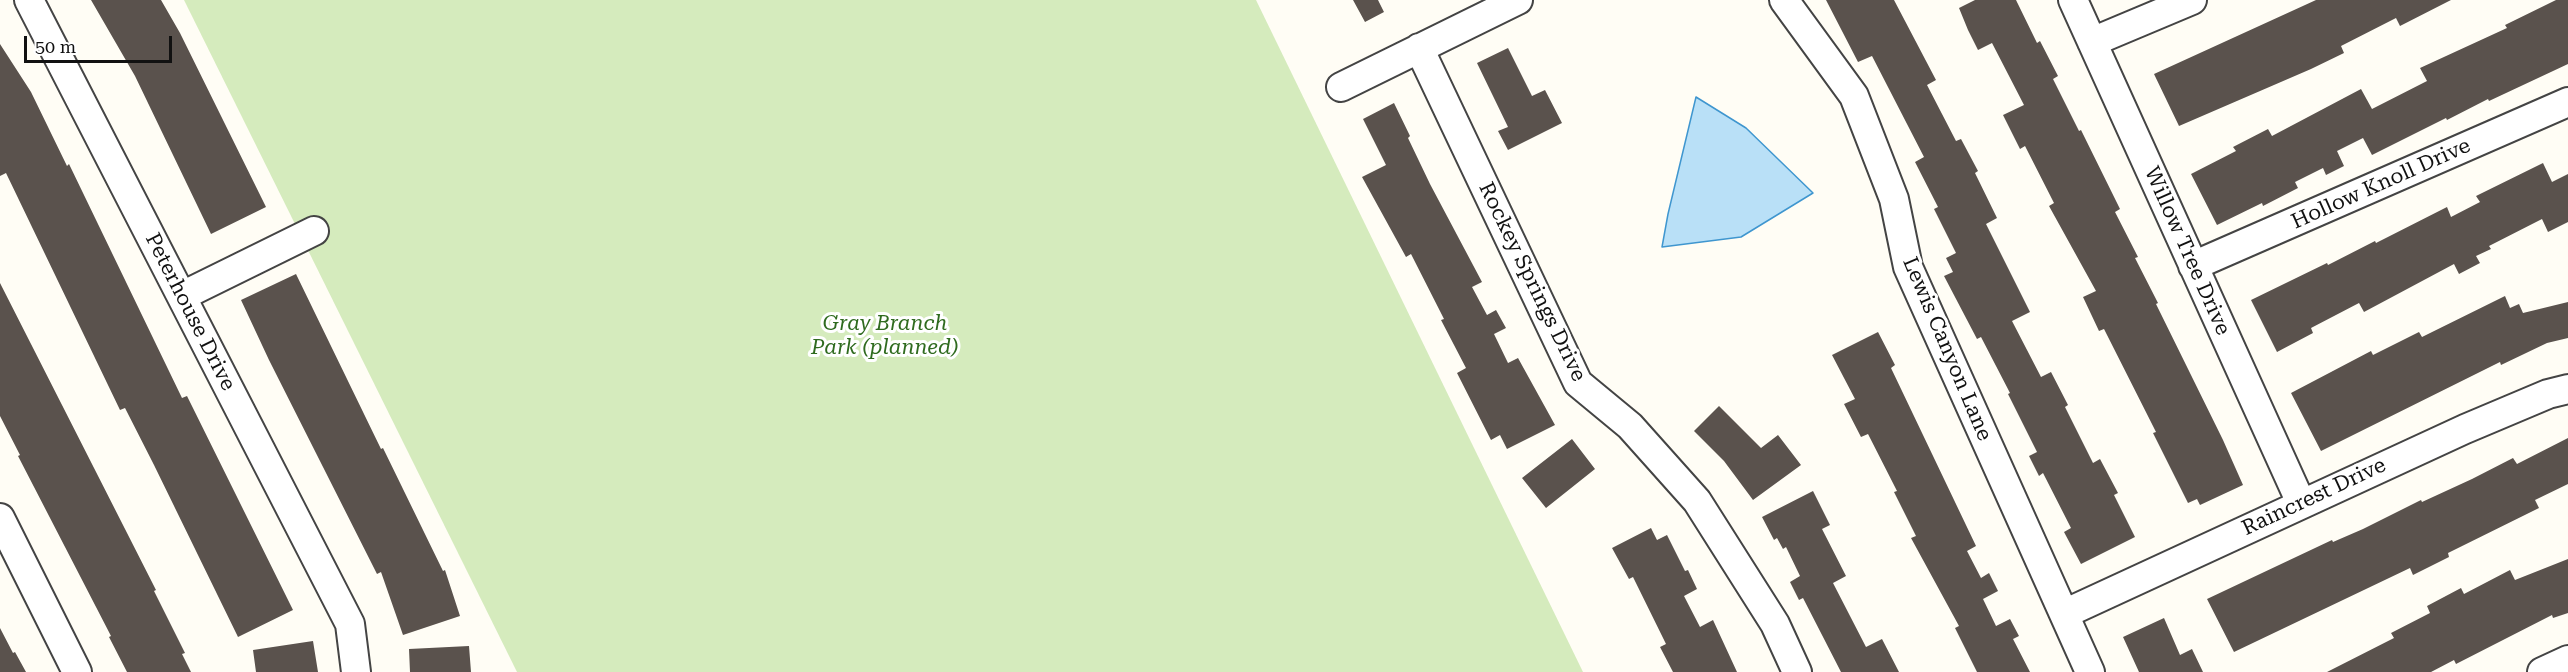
<!DOCTYPE html>
<html>
<head>
<meta charset="utf-8">
<style>
  body { margin:0 }
  #map { position:relative; width:2568px; height:672px; overflow:hidden; background:#fffdf5; font-family:"Roboto Serif",serif }
  canvas { display:block }
  .scale { position:absolute; left:24px; top:36px; width:148px; height:27px; box-sizing:border-box; border:3px solid #111; border-top:0; padding-left:8px; font-size:18px; line-height:21px; white-space:nowrap; color:#111; -webkit-text-stroke:4px #fff; paint-order:stroke }
</style>
</head>
<body>
<div id="map">
<canvas width="2568" height="672"></canvas>
<div class="scale">50 m</div>
</div>
<script>
const g = document.querySelector('canvas').getContext('2d');
g.lineJoin = 'round';
function fillPath(path, color) { g.fillStyle = color; g.fill(path, 'evenodd'); }
const shape = rows => new Path2D(rows.map(r => 'M' + r).join(''));
function stroke(path, color, width, dash) { g.strokeStyle = color; g.lineWidth = width; g.lineCap = dash ? 'butt' : 'round'; g.setLineDash(dash || []); g.stroke(path); }
function drawText(font, color, halo, rows, align = 'center') {
  g.font = font + ' "Roboto Serif",serif'; g.lineWidth = 6; g.setLineDash([]); g.textBaseline = 'middle'; g.strokeStyle = halo; g.fillStyle = color; for (const [text, x, y, turn = 0] of rows) {
    g.save(); g.translate(x, y); g.rotate((+turn || 0) * Math.PI / 180); g.textAlign = isNaN(turn) ? turn : align; if (halo) g.strokeText(text, 0, 0); g.fillText(text, 0, 0); g.restore();
  }
}
fillPath(shape([
  [184,0,1256,0,1583,672,517,672]
]), '#d5ebbd');
const water = shape([
  [1696,97,1746,128,1813,193,1741,237,1662,247,1668,214,1696,97]
]);
fillPath(water, '#b9e0f7');
stroke(water, '#3f96cf', 1.5);
fillPath(shape([
  [91,0,161,0,180,33,266,207,211,234,135,76],
  [1353,0,1378,0,1384,12,1365,22],
  [1826,0,1894,0,1936,80,1927,85,1956,141,1961,139,1978,171,1975,173,1997,218,1986,224,2030,312,2012,321,2041,377,2051,372,2068,405,2065,407,2093,463,2100,459,2118,493,2114,495,2135,537,2081,564,2064,532,2071,528,2043,473,2039,476,2029,456,2037,452,2008,394,2010,393,1981,337,1977,339,1944,276,1953,272,1946,258,1956,253,1934,209,1938,207,1915,162,1924,157,1872,56,1858,62],
  [1975,0,2016,0,2037,43,2040,41,2058,76,2053,79,2079,131,2081,130,2120,209,2115,212,2138,257,2135,258,2158,303,2156,304,2223,440,2243,485,2200,505,2197,499,2188,503,2153,433,2156,432,2104,329,2099,331,2083,297,2096,291,2049,206,2054,203,2025,146,2020,149,2003,115,2024,105,1992,43,1978,50,1968,30,1959,8],
  [2316,0,2451,0,2400,26,2396,18,2341,46,2344,53,2311,69,2179,126,2154,74],
  [2556,0,2568,0,2568,64,2489,101,2488,99,2447,120,2446,118,2372,155,2363,138,2337,151,2344,166,2326,175,2323,168,2295,182,2298,188,2263,206,2262,203,2217,225,2191,174,2236,151,2233,147,2268,129,2272,136,2361,89,2372,109,2427,81,2420,68,2507,28,2505,25],
  [0,44,31,92,67,166,69,164,182,398,187,396,293,610,238,637,154,465,125,408,120,410,6,173,0,176],
  [1508,48,1532,96,1545,90,1562,123,1508,150,1498,131,1508,127,1477,63],
  [1394,103,1410,136,1408,138,1430,184,1482,282,1472,287,1487,315,1496,310,1506,328,1494,334,1508,363,1518,358,1555,425,1507,449,1500,435,1491,440,1457,373,1466,368,1441,320,1444,319,1411,254,1406,257,1362,177,1386,165,1363,119],
  [2543,163,2552,182,2568,174,2568,222,2548,232,2542,219,2489,246,2491,249,2476,256,2480,263,2459,274,2454,264,2364,312,2359,303,2311,328,2313,333,2277,352,2251,300,2327,263,2328,265,2375,241,2376,243,2447,207,2451,217,2480,202,2476,196],
  [296,274,381,449,383,448,443,571,445,570,460,616,403,635,381,572,377,574,269,360,241,300],
  [0,283,156,590,154,591,185,653,182,654,191,672,127,672,109,637,111,636,18,456,20,455,0,416],
  [2505,296,2510,308,2519,304,2523,313,2568,302,2568,338,2547,343,2501,365,2500,362,2321,451,2291,393,2371,351,2373,355,2419,332,2422,337],
  [1878,332,1895,365,1891,368,1976,546,1967,551,1981,578,1989,573,1998,591,1983,599,1996,626,2010,619,2019,636,2013,639,2030,672,1977,672,1955,628,1959,626,1911,538,1916,536,1894,492,1897,491,1868,434,1861,437,1844,404,1855,399,1832,355],
  [1719,406,1761,448,1778,435,1801,465,1753,500,1724,461,1694,431],
  [2568,438,2568,484,2535,500,2539,508,2448,553,2449,557,2413,575,2410,568,2234,652,2207,599,2332,540,2333,542,2363,529,2421,500,2422,502,2472,479,2513,458,2517,464],
  [1572,439,1595,469,1546,508,1522,478],
  [1813,491,1830,525,1822,529,1846,576,1833,583,1866,647,1882,639,1899,672,1841,672,1803,598,1799,600,1790,582,1800,576,1786,547,1783,549,1777,538,1774,540,1762,517],
  [1651,528,1657,540,1667,535,1685,571,1688,570,1697,589,1684,596,1700,627,1713,620,1737,672,1673,672,1660,647,1666,644,1633,577,1629,579,1612,548],
  [2568,559,2568,613,2553,618,2552,615,2456,664,2454,660,2431,672,2327,672,2394,638,2391,633,2430,613,2427,606,2461,588,2464,594,2510,570,2515,580],
  [2164,618,2180,655,2192,649,2203,672,2139,672,2123,637],
  [0,628,13,653,15,652,26,672,0,672],
  [313,641,318,672,256,672,253,650],
  [469,646,471,672,410,672,409,649]
]), '#5a524d');
const minor = shape([
  [29,0,350,624,356,672],
  [1784,0,1854,96,1894,199,1908,267,2090,672],
  [2073,0,2301,503],
  [2092,42,2192,0],
  [1419,48,1578,383,1630,426,1697,501,1775,624,1797,672],
  [1341,87,1518,0],
  [2193,266,2568,102],
  [182,296,314,231],
  [0,518,77,672],
  [2064,614,2465,429,2548,394,2568,389],
  [2542,672,2568,660]
]);
stroke(minor, '#444', 32);
stroke(minor, '#fff', 28);
drawText('21px', '#111', '#fff', [
  ["Hollow Knoll Drive",2381,184,-24],
  ["Willow Tree Drive",2187,251,66],
  ["Rockey Springs Drive",1532,282,64],
  ["Peterhouse Drive",190,312,63],
  ["Lewis Canyon Lane",1947,349,67],
  ["Raincrest Drive",2314,497,-25]
]);
drawText('italic 21px', '#2f6b1f', '#fff', [
  ["Gray Branch",885,324],
  ["Park (planned)",885,348]
]);
</script>
</body>
</html>
